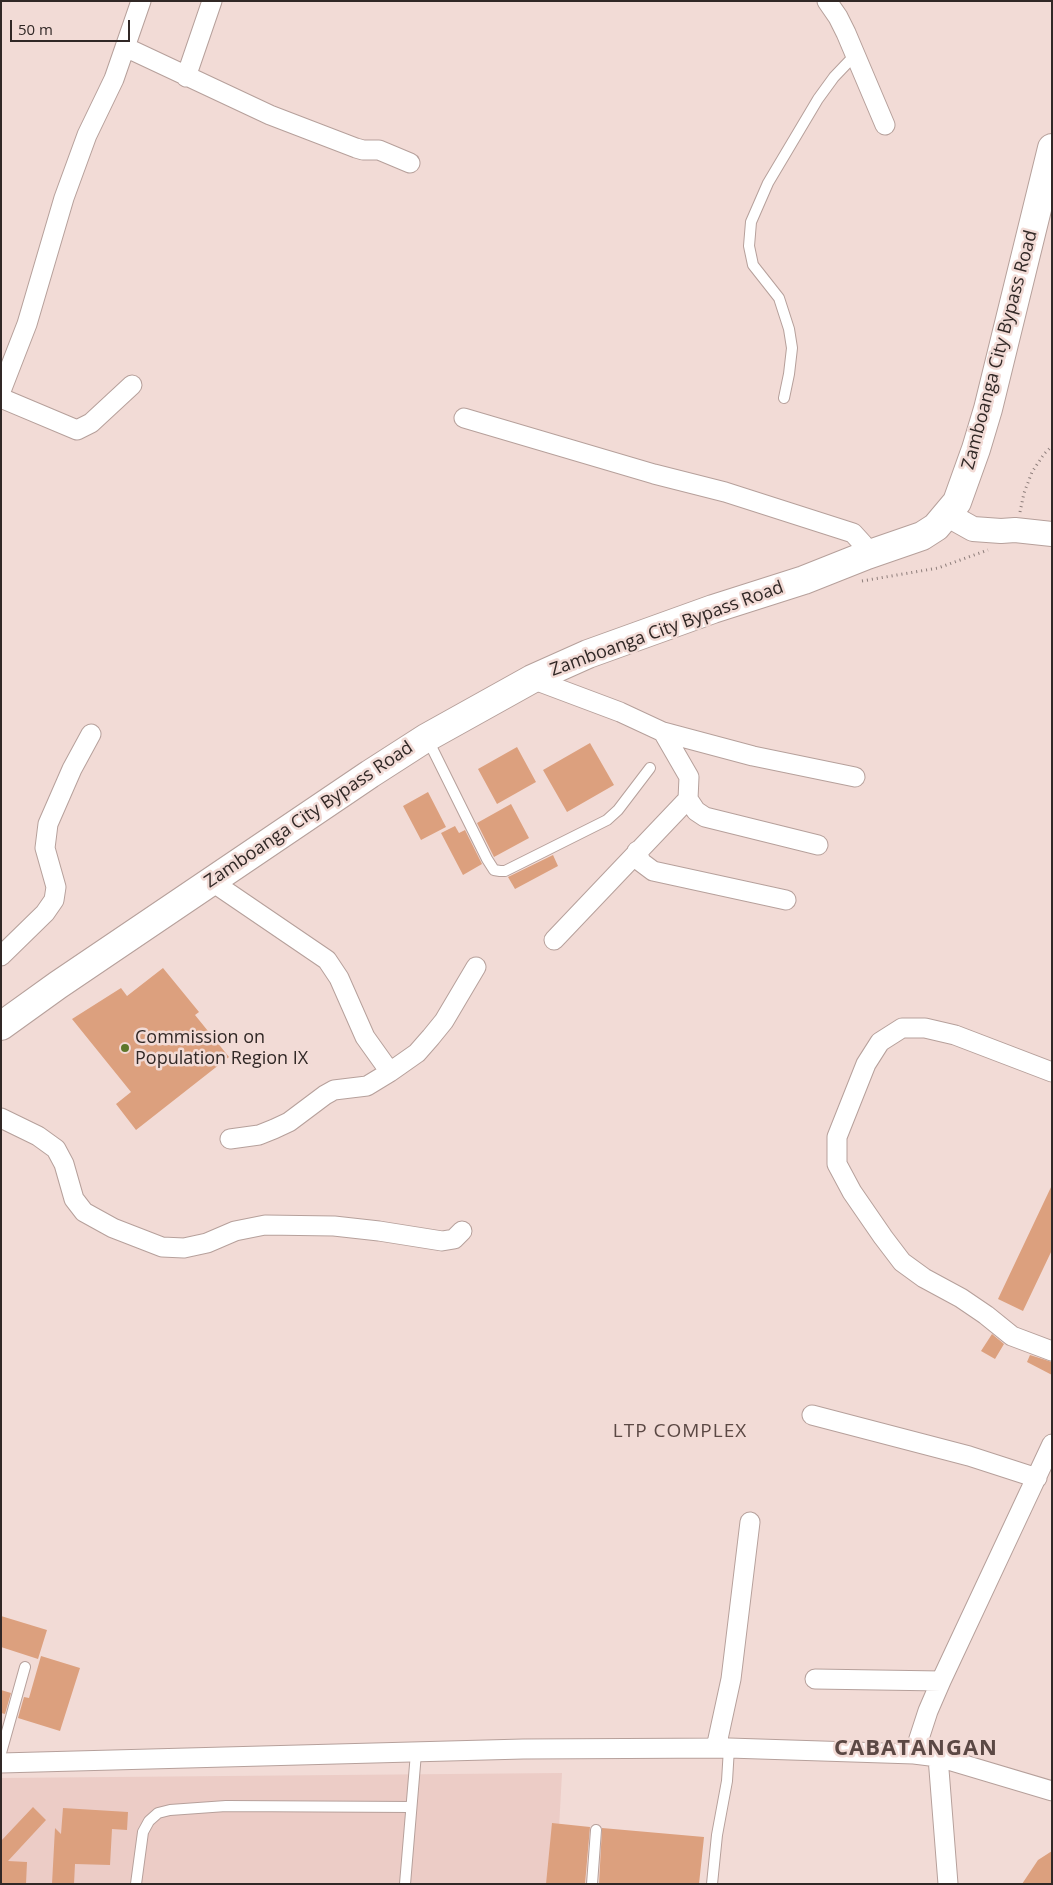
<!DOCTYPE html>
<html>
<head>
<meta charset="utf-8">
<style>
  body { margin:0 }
  #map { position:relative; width:1053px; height:1885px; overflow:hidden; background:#f2dbd6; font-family:"Open Sans",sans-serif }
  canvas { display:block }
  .frame { position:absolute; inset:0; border:2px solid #312826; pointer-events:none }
  .scale { position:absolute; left:10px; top:20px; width:120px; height:22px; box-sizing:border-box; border:2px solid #312826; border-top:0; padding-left:6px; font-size:15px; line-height:18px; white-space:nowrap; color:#312826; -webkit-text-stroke:4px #f2dbd6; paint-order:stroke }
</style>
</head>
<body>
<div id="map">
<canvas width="1053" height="1885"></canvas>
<div class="frame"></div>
<div class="scale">50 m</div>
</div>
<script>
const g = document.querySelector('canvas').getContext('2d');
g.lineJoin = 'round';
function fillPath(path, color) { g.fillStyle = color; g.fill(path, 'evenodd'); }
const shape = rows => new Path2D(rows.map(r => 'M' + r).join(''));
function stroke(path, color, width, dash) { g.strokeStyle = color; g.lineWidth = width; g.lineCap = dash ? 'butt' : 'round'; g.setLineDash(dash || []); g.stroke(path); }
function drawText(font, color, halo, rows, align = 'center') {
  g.font = font + ' "Open Sans",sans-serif'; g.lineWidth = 5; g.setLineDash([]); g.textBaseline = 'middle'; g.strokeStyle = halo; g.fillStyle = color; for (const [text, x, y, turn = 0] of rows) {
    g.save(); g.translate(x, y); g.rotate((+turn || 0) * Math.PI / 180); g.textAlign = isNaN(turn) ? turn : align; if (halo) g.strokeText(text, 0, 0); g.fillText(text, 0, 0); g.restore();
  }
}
fillPath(shape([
  [562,1773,556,1884,1,1884,1,1778]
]), '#ecccc6');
fillPath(shape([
  [590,743,614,785,567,812,543,770],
  [517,747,536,782,497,804,478,769],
  [428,792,446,827,421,840,403,806],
  [511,804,529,838,494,857,477,823],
  [455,826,459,833,465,830,482,864,463,875,441,833],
  [553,855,558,866,515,889,508,877],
  [163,968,199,1012,195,1015,229,1057,136,1130,116,1104,131,1092,72,1019,121,988,127,996],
  [1052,1185,1052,1250,1023,1311,998,1299],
  [992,1334,1004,1344,995,1359,981,1351],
  [1030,1355,1052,1362,1052,1375,1027,1362],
  [1,1616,47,1630,38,1659,1,1647],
  [41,1656,80,1668,60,1731,18,1718,24,1697,29,1698],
  [1,1690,11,1693,5,1714,1,1713],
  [33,1807,46,1820,8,1861,27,1862,26,1884,1,1884,1,1841],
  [63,1808,128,1812,127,1830,112,1829,110,1865,75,1864,74,1884,52,1884,55,1828,61,1834],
  [552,1823,590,1827,585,1884,546,1884],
  [602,1828,704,1837,699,1884,599,1884],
  [1052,1851,1052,1884,1022,1884,1038,1860]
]), '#dca07e');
const service = shape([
  [784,398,789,374,792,348,789,329,779,298,753,265,749,246,751,222,768,183,818,99,834,77,855,55],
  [427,738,487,859,494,870,500,871,505,871,607,820,618,810,650,768],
  [1,1753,25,1667],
  [136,1884,143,1832,149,1821,158,1813,170,1810,226,1806,411,1807],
  [405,1884,416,1753],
  [592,1884,596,1830],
  [712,1884,717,1835,727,1781,729,1748]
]);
const minor = shape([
  [827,1,838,17,846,33,885,125],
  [125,47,270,115,356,148,363,150,379,150,410,163],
  [186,77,212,1],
  [1,391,27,324,64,198,87,135,114,79,141,1],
  [1,398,77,430,91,423,132,385],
  [464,418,654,474,725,492,853,533,863,544,867,555],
  [532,679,620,712,663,732,753,756,855,777],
  [663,732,689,777,688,799,696,811,705,817,818,845],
  [637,851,641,862,653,871,786,900],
  [211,881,327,960,339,978,365,1037,390,1072],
  [554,940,688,799],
  [1,956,45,913,54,900,56,887,45,848,48,824,72,769,91,734],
  [1052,1072,955,1035,925,1028,902,1028,880,1042,866,1064,837,1137,837,1164,852,1192,883,1237,902,1262,924,1278,961,1298,986,1315,1012,1336,1052,1351],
  [1,1118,38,1136,56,1149,64,1164,74,1199,84,1212,113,1228,162,1247,184,1248,207,1243,235,1231,265,1225,334,1226,379,1231,442,1241,454,1239,462,1231],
  [230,1139,259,1135,274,1129,289,1122,325,1095,334,1090,367,1086,390,1072,417,1053,431,1037,444,1021,476,967],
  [812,1415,969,1456,1037,1478],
  [815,1679,941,1681],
  [716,1748,731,1679,750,1522],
  [914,1754,928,1711,941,1681,1052,1444],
  [938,1757,948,1884],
  [1,1763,523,1749,729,1748,914,1754,938,1757,1052,1791]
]);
const tertiary = shape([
  [948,515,973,529,1001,531,1015,530,1052,534]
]);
const secondary = shape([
  [1,1026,58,985,370,774,426,738,532,679,588,654,713,609,804,580,867,555,922,536,936,527,957,502,976,449,988,409,1052,148]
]);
stroke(service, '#b6a09b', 12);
stroke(minor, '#b6a09b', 21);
stroke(tertiary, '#b6a09b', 26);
stroke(secondary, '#b6a09b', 30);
stroke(shape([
  [1020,512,1024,493,1032,472,1044,454,1052,446],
  [862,581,938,568,988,550]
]), '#8d7d7a', 3, [1, 4]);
stroke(service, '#fff', 10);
stroke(minor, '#fff', 19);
stroke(tertiary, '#fff', 24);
stroke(secondary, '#fff', 28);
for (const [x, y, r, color] of [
  [125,1048,5,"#5d772a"]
]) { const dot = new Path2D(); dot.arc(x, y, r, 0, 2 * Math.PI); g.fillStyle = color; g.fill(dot); stroke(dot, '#f2dbd6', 2); }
drawText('18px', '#312826', '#f2dbd6', [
  ["Zamboanga City Bypass Road",1000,350,-75],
  ["Zamboanga City Bypass Road",667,629,-20],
  ["Zamboanga City Bypass Road",309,815,-34]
]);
drawText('18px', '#312826', '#f2dbd6', [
  ["Commission on",135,1038],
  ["Population Region IX",135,1059]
], 'left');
g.letterSpacing = '1px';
drawText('19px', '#5b4844', '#f2dbd6', [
  ["LTP COMPLEX",680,1432]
]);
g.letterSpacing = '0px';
g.letterSpacing = '1px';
drawText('bold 22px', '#5b4844', '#f2dbd6', [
  ["CABATANGAN",916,1749]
]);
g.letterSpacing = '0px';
</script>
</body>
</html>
